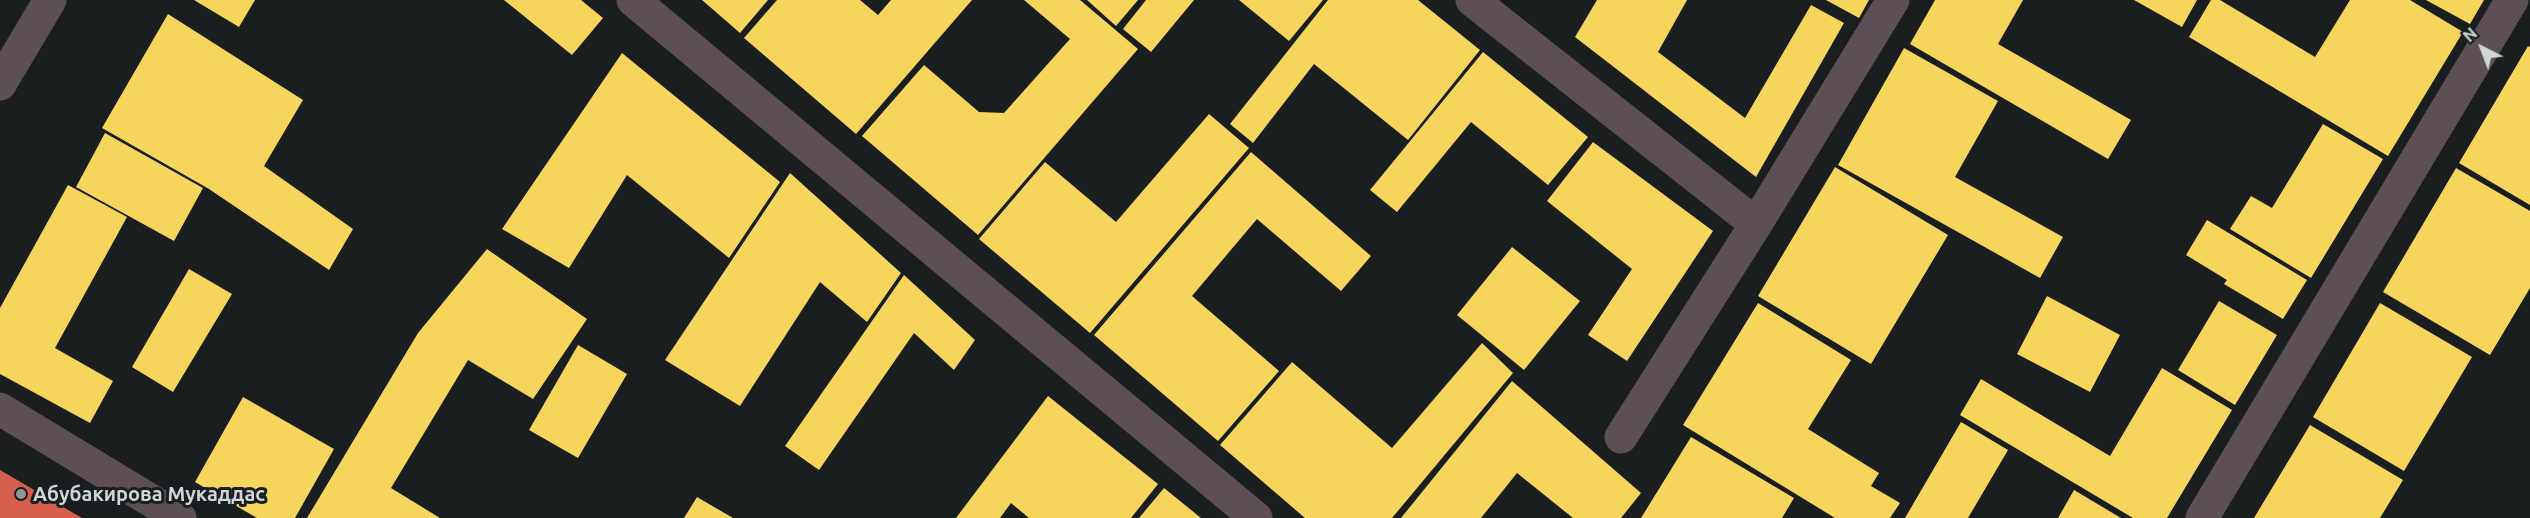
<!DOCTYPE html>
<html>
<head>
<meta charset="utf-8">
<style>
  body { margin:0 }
  #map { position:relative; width:2530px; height:518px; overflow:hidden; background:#1b1e1f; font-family:Ubuntu,sans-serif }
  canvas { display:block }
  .north { position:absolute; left:2452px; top:18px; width:60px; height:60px; -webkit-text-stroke:4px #191f21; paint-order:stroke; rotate:318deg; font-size:16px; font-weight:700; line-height:24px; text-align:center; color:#d1d5d6 }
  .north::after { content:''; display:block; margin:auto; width:21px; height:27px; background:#d1d5d6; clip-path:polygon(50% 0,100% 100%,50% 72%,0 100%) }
</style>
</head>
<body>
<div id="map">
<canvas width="2530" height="518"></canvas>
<div class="north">N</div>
</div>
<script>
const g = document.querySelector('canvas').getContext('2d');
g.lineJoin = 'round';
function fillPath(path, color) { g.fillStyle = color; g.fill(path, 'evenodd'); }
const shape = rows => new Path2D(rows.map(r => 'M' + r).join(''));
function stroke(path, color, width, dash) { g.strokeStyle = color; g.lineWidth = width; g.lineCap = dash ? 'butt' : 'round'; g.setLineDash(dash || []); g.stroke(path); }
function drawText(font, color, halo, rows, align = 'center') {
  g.font = font + ' Ubuntu,sans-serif'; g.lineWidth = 6; g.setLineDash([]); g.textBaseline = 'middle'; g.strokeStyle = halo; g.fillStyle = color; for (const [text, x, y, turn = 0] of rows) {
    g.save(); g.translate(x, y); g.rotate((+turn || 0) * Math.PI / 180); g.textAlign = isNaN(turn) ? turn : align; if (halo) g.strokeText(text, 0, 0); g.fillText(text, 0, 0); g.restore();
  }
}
fillPath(shape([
  [194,0,255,0,239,27],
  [504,0,581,0,603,18,572,55],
  [702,0,768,0,740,33],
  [777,0,860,0,878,15,891,0,972,0,856,134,744,38],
  [1024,0,1080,0,1138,49,978,235,862,136,924,65,979,112,1004,113,1070,39],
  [1087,0,1138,0,1116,26],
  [1146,0,1194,0,1151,52,1123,29],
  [1239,0,1323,0,1289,41],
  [1328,0,1418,0,1480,50,1408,140,1314,64,1253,143,1230,124],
  [1597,0,1687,0,1658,52,1745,118,1811,5,1844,23,1756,177,1575,37],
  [1826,0,1869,0,1859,18],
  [1935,0,2023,0,1998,44,2131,120,2108,159,1910,44],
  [2134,0,2197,0,2182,27],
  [2211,0,2220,0,2315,57,2350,0,2410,0,2463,32,2388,156,2189,37],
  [2426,0,2484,0,2470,24],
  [168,14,303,100,264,166,353,229,329,270,209,189,102,128],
  [2528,46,2530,47,2530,205,2459,163],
  [1904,48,1998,101,1955,177,2063,237,2040,278,1838,165],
  [1483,52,1588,137,1548,185,1471,122,1397,212,1370,190],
  [622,53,780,182,729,258,627,175,569,268,502,229],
  [1209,114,1249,148,1090,333,979,239,1045,162,1116,222],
  [2323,124,2383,159,2311,278,2230,229,2251,196,2272,208],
  [105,133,203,188,174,241,76,187],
  [1593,142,1713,231,1627,361,1588,335,1632,269,1547,201],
  [1251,152,1371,256,1341,291,1257,219,1192,296,1279,371,1218,441,1094,335],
  [1835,167,1948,235,1871,364,1758,296],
  [2456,168,2530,211,2530,288,2490,355,2383,292],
  [790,173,901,273,867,322,820,282,740,406,665,360],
  [68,185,127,217,55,348,113,381,90,423,0,374,0,308],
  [2207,220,2307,280,2283,319,2224,284,2227,280,2186,255],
  [1512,247,1580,301,1524,370,1457,315],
  [487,249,587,319,533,399,468,360,391,488,440,518,307,518,418,333],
  [189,269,232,294,173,392,132,367],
  [904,275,975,340,954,370,914,333,819,470,785,446],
  [2047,296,2120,335,2090,392,2017,354],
  [2219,301,2277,335,2235,405,2178,370],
  [1758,303,1851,360,1808,429,1879,473,1871,486,1900,503,1890,518,1835,518,1683,425],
  [2380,303,2472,357,2404,471,2313,417],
  [1482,343,1513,373,1392,518,1305,518,1220,445,1292,362,1392,448],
  [578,345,627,374,578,458,529,430],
  [2162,368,2232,410,2167,518,2133,518,1960,415,1981,379,2110,456],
  [1512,381,1641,493,1621,518,1573,518,1517,473,1481,518,1401,518],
  [1048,396,1158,484,1131,518,1029,518,1011,503,1000,518,956,518],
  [243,397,334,449,295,518,257,518,195,482],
  [1961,422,2008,450,1968,518,1905,518],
  [2310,425,2403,480,2380,518,2254,518],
  [1691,437,1794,498,1782,518,1641,518],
  [1164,488,1201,518,1139,518],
  [2074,490,2121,518,2058,518],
  [697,497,733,518,684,518]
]), '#f6d55c');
fillPath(shape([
  [0,470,82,518,0,518]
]), '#d6604d');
stroke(shape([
  [633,0,1256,518],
  [1472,0,1756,224],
  [0,84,50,0],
  [0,409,180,518],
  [1621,437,1756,224,1893,0],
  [2202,518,2512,0]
]), '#5c5055', 33);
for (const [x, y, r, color] of [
  [21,494,6,"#919596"]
]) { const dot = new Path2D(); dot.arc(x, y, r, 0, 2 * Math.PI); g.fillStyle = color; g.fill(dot); stroke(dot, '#191f21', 2); }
drawText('bold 20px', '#d1d5d6', '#191f21', [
  ["Абубакирова Мукаддас",33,494]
], 'left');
</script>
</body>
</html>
